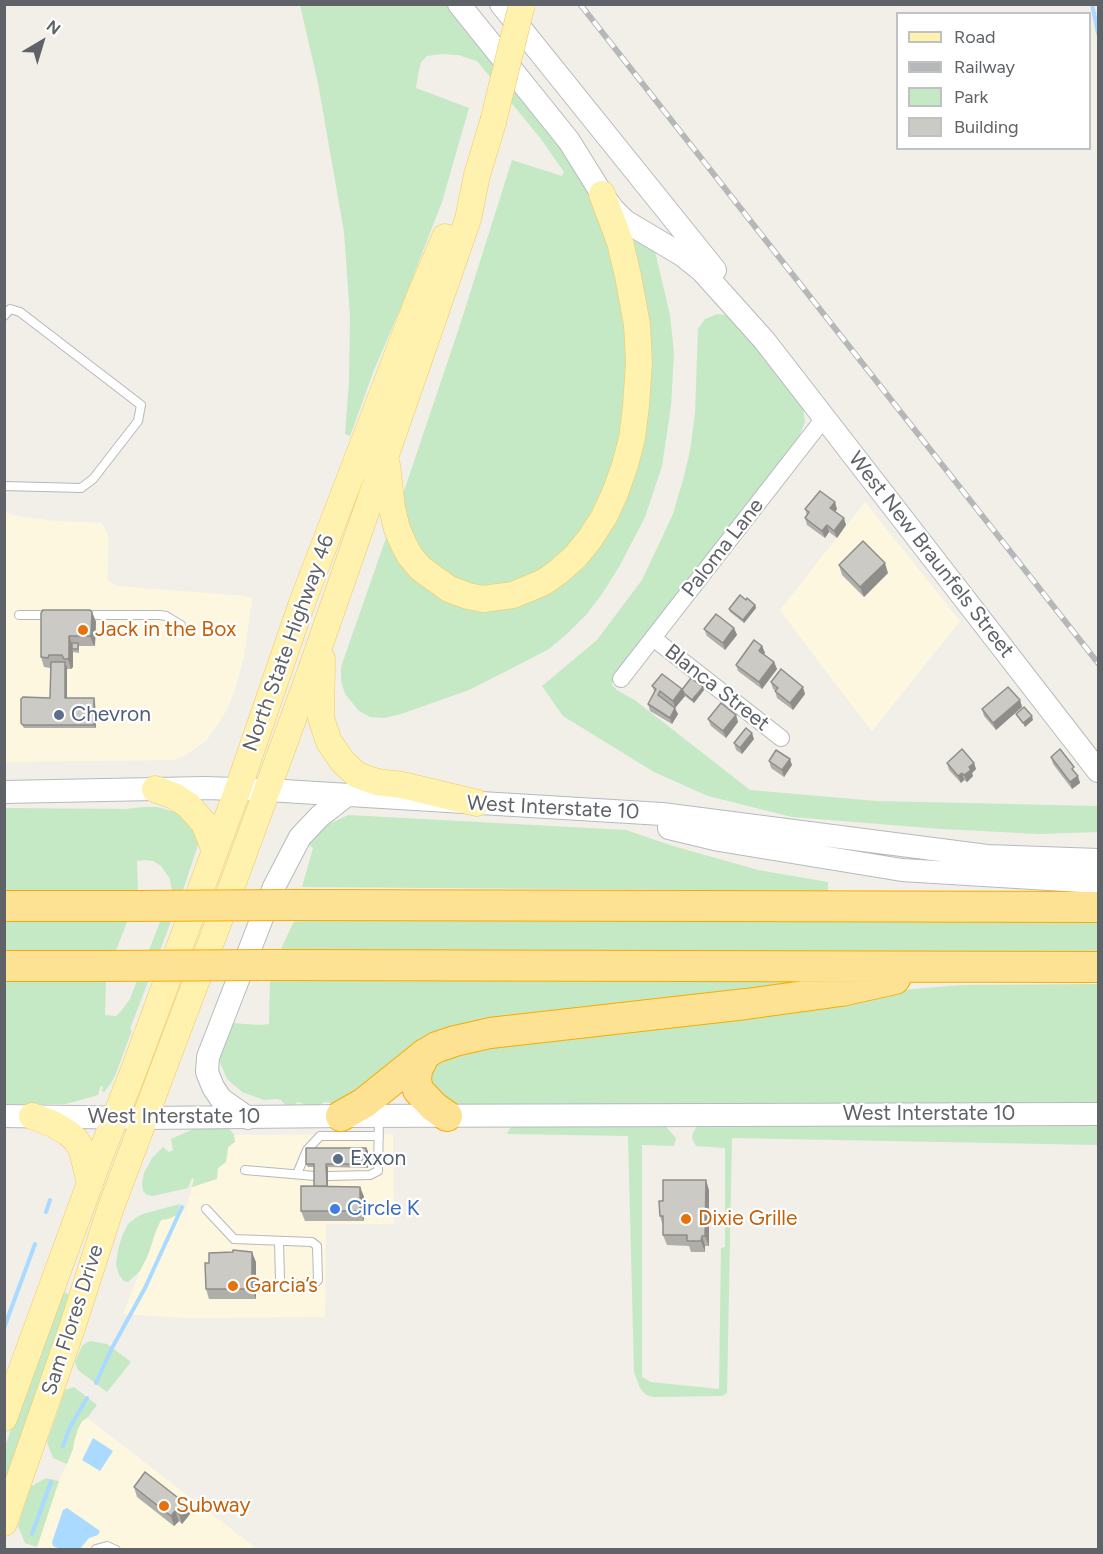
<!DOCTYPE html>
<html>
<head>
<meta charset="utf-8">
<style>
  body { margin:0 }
  #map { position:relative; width:1103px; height:1554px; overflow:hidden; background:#f1efe8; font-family:Figtree,sans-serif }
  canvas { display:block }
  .frame { position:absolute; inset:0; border:6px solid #5f6368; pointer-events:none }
  .legend { position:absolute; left:896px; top:12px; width:195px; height:138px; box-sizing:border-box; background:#fff; border:2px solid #bfc1c3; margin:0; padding:8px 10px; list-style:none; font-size:18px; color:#5f6368 }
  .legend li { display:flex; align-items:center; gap:12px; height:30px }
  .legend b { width:30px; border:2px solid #bfc1c3 }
  .north { position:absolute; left:12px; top:12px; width:60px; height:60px; -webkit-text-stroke:4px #fff; paint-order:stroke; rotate:38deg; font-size:16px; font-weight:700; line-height:24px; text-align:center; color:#5f6368 }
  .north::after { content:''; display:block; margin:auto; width:21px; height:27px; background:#5f6368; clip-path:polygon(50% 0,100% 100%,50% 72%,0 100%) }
</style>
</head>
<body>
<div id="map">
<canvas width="1103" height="1554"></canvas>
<div class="frame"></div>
<ul class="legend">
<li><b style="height:8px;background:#fff2af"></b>Road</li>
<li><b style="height:8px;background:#b6b7b8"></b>Railway</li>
<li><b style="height:16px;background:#c5e8c5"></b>Park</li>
<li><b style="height:16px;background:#cccac5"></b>Building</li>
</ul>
<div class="north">N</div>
</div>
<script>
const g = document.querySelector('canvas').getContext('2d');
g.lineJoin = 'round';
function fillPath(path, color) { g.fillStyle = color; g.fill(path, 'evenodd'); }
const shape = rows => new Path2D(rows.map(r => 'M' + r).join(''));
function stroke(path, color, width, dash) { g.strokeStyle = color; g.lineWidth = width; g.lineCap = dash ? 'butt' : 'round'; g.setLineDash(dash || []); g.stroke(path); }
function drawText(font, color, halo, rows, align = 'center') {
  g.font = font + ' Figtree,sans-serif'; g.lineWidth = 4.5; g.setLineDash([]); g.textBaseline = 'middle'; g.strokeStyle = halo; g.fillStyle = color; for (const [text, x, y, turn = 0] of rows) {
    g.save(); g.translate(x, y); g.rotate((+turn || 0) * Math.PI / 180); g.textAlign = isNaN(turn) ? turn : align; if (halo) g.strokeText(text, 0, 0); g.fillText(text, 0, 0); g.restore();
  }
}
fillPath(shape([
  [865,502,960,621,872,731,830,677,780,610],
  [4,512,17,516,55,521,101,523,106,529,109,541,107,579,110,583,117,586,244,596,252,598,244,657,235,689,227,710,207,740,186,755,175,760,5,762],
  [393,1134,394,1224,326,1224,325,1317,186,1318,123,1314,140,1271,148,1255,156,1231,161,1220,169,1219,177,1215,181,1215,186,1208,192,1187,217,1179,218,1168,228,1156,228,1148,235,1142,234,1135],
  [87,1418,257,1549,36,1550,59,1481,73,1449,74,1442,77,1429,82,1421]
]), '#fef7e0');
fillPath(shape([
  [300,5,448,5,580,172,608,230,630,351,622,445,592,525,532,580,488,589,466,585,423,557,410,536,402,497,459,328,512,160,562,176,564,172,541,139,477,61,458,55,442,54,427,56,421,62,418,75,416,88,469,108,442,202,402,305,374,370,350,436,345,434,349,382,350,316,344,232,318,83],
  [637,239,654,247,670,315,674,353,671,406,662,466,645,517,619,567,602,594,586,615,569,632,549,649,526,661,469,690,401,714,384,718,370,717,359,711,345,694,341,681,341,667,387,535,400,552,509,605,621,506,632,242],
  [717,314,728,315,737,320,803,408,805,422,798,439,611,684,617,690,636,701,750,790,876,801,1098,806,1098,832,1040,834,941,829,792,817,708,796,654,772,563,716,542,686,597,640,642,580,673,514,683,480,690,451,695,413,698,329,705,319],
  [143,807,157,807,179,813,185,816,196,833,198,845,183,890,130,1029,132,1030,115,1076,111,1083,105,1091,102,1092,103,1086,100,1087,98,1095,66,1104,5,1104,5,979,106,979,105,1015,116,1016,122,1010,130,999,172,891,170,879,161,866,153,861,145,860,137,861,138,891,5,891,5,808,126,809],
  [348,815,626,830,673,846,758,870,828,882,828,891,302,887,313,848,306,843,325,826],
  [5,916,129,917,115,953,5,954],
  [1098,916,1098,955,279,953,296,917],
  [792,979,795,990,408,1058,335,1104,326,1102,313,1107,298,1102,294,1105,285,1105,281,1100,276,1099,264,1100,242,1092,227,1079,218,1057,231,1023,260,1025,269,1024,270,980],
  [1098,984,1098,1103,451,1106,432,1094,427,1068,442,1054,878,992,961,985],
  [661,1121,676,1138,674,1146,642,1145,642,1377,651,1382,719,1389,721,1248,725,1247,725,1148,696,1146,692,1138,693,1133,697,1126,1098,1123,1098,1145,732,1138,727,1393,722,1396,654,1397,646,1395,640,1388,634,1372,628,1136,507,1134,512,1125],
  [221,1125,229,1128,234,1135,235,1142,228,1147,226,1162,218,1168,217,1179,192,1187,194,1179,192,1178,188,1188,153,1196,147,1195,143,1191,142,1183,144,1173,152,1158,163,1147,169,1152,173,1150,171,1139,198,1127],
  [180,1204,177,1215,168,1219,161,1220,156,1231,148,1255,140,1271,128,1282,124,1281,119,1275,116,1264,118,1250,122,1236,128,1224,137,1217,143,1214],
  [62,1291,70,1295,5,1493,5,1446],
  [90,1341,107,1344,131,1362,107,1392,78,1370,75,1362,82,1346,86,1343],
  [74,1387,97,1405,87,1418,82,1421,78,1429,74,1442,73,1449,67,1464,53,1458,47,1442,65,1390],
  [46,1478,59,1481,37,1547,25,1543,18,1526,30,1487]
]), '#c5e8c5');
fillPath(shape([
  [93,1438,113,1451,100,1471,82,1460],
  [67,1508,100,1531,98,1535,89,1538,80,1549,60,1549,53,1546,52,1542,63,1510]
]), '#aadaff');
stroke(shape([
  [1092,4,1098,33],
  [46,1212,50,1200],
  [4,1328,35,1244],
  [96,1383,112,1348,145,1288,182,1207],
  [63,1446,70,1427,87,1398],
  [32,1534,51,1482]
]), '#aadaff', 4);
const lane = shape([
  [4,316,10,309,20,312,141,405,138,421,93,479,81,488,4,486],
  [19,615,51,615],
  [82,615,160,615,166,616,181,625],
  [245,1170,315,1176],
  [297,1174,307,1150,320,1136,379,1136],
  [328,1176,370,1175,378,1171,379,1118],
  [206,1209,234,1239,312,1242,317,1246,318,1280,314,1284,283,1285,280,1280,279,1241],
  [96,1549,107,1546,116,1550]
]);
const street = shape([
  [653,638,781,738],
  [621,679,825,417]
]);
const secondary = shape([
  [459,4,569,141,602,194,613,209,625,221,682,255,702,271,764,340,1098,771],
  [501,4,715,270],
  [4,792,205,788,267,790,662,814,987,856,1098,860],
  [669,828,719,840,902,870,1098,882],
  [4,1116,145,1118,341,1116,1098,1114],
  [248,1118,221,1099,213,1087,207,1072,208,1057,274,887,300,837,320,816,347,795]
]);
const primary = shape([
  [387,465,392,508,397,529,404,545,410,556,420,568,449,589,468,596,483,599,513,595,544,582,558,572,575,557,589,540,604,517,615,493,625,465,632,438,636,406,639,362,637,325,628,276,620,242,602,194],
  [322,659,321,718,329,742,343,762,357,775,377,782,402,785,477,803],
  [155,789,174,796,188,805,204,823,215,851],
  [32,1116,53,1124,68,1133,76,1140,82,1150,90,1184],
  [4,1418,98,1161,135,1067,238,789,302,603,421,293,445,237],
  [4,1523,72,1328,110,1210,222,913,310,673,468,219,477,175,493,122]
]);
const highway = shape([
  [295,905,1098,907],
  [4,906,128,906],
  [271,965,1098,967],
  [4,966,105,966],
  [425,1054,417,1070,416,1080,418,1090,434,1107,447,1116],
  [341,1116,364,1103,425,1054,437,1047,455,1041,490,1033,746,1004,841,991,895,979]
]);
stroke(lane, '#b5b8bc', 10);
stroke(street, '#b5b8bc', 18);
stroke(secondary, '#b6babf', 24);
stroke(primary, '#f2c960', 27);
stroke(highway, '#f9ab00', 32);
stroke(lane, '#fff', 8);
stroke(street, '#fff', 16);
stroke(secondary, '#fff', 22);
stroke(primary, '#fff2af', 26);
stroke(highway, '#fde293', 30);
const rail = shape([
  [580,4,1098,663]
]);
stroke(rail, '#b6b7b8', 6);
stroke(rail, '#fff', 4, [11]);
const primaryBridge = shape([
  [493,122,522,4]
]);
const highwayBridge = shape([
  [128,906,295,905],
  [105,966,271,965]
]);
stroke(primaryBridge, '#f2c960', 27, []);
stroke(highwayBridge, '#f9ab00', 32, []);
stroke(primaryBridge, '#fff2af', 26);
stroke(highwayBridge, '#fde293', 30);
fillPath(shape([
  [805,509,837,509,835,512,846,525,837,538,829,532,825,538,807,525,805,518,807,515],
  [839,565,888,573,864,597,842,575],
  [746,600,755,605,756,608,744,623,730,612,729,609],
  [92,612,96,622,95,645,94,646,79,646,79,653,73,652,73,667,71,669,67,669,67,667,67,698,94,698,95,702,96,728,24,728,21,723,50,698,50,668,44,667,41,657],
  [734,628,737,635,725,650,707,636,704,629],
  [762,646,765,653,764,654,774,662,777,669,762,689,738,671,736,665],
  [771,682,805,694,793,710,777,698,775,691,775,690,773,689],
  [652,686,682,689,704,690,694,703,685,696,675,708,662,698,678,714,672,724,650,711,648,704,655,693],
  [1020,700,1022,707,996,730,984,716,982,709],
  [736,715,738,722,726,738,711,726,708,719],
  [754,739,742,754,736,750,734,743],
  [1051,757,1076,774,1080,783,1072,789,1053,764],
  [769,761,792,765,784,777,771,768],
  [947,763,974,763,976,769,972,773,973,776,967,782,964,780,961,783,949,770],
  [366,1148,368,1151,368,1168,328,1167,328,1186,360,1187,364,1197,364,1221,305,1221,301,1211,314,1186,314,1167,308,1167,306,1164],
  [709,1190,709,1246,705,1246,705,1252,691,1252,689,1246,667,1245,663,1235,663,1226,660,1216],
  [256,1262,256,1299,209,1299,206,1289],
  [134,1487,190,1514,182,1524,179,1521,174,1526,137,1497]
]), '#afaea9');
fillPath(shape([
  [835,502,837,509,833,515,830,508],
  [844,518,846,525,837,538,834,531],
  [827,525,829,532,825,538,822,531],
  [885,563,888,573,864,597,860,587],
  [755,605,756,608,744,623,743,620],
  [92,612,96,622,95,645,94,646,90,636],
  [734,628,737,635,725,650,723,643],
  [69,636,73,646,72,649,73,652,73,667,71,669,68,659],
  [762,646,765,653,761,657,759,651],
  [774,662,777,669,762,689,759,682],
  [65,664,67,667,67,702,65,698],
  [703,687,704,690,694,703,692,700],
  [803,687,805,694,793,710,790,703],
  [682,689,685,696,675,708,673,701],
  [94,698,95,702,96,728,94,725],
  [1020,700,1022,707,996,730,993,723],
  [675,708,678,714,672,724,670,718],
  [736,715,738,722,726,738,723,731],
  [1032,716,1033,720,1025,727,1023,723],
  [752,733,754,739,742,754,740,748],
  [790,759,792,765,784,777,782,770],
  [974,763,976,769,972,773,973,776,967,782,964,775,969,767],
  [962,773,964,780,961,783,958,776],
  [1078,776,1080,783,1072,789,1070,782],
  [366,1148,368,1151,368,1168,366,1164],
  [326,1164,328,1167,328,1194,327,1190],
  [706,1180,709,1190,709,1246,705,1236],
  [360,1187,364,1197,364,1221,360,1211],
  [702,1236,705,1246,705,1252,701,1241],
  [252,1252,256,1262,256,1299,252,1289],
  [186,1504,190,1514,182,1524,179,1514],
  [175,1511,179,1521,174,1526,171,1516]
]), '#8f8d8a');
const building = shape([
  [820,491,835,502,830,508,844,518,834,531,827,525,822,531,805,518,809,512,805,509,820,491],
  [863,541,885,563,860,587,839,565,863,541],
  [740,595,746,600,747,598,755,605,743,620,729,609,740,595],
  [43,610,90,610,92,612,91,635,90,636,69,636,69,657,68,659,64,659,62,655,49,655,48,658,41,657,41,613,43,610],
  [716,614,734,628,723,643,704,629,716,614],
  [754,640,762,646,759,651,774,662,759,682,736,665,754,640],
  [72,643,78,643,78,649,72,649,72,643],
  [51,662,65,662,65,698,94,698,94,725,23,725,21,723,21,699,23,697,50,698,51,662],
  [781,669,803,687,790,703,775,691,778,688,771,682,781,669],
  [662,674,682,689,673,701,660,691,658,695,675,708,670,718,648,704,656,689,652,686,662,674],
  [691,678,703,687,692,700,684,693,682,689,681,691,691,678],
  [1008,687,1020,700,993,723,982,709,1008,687],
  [721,703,736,715,723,731,708,719,721,703],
  [1024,707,1032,716,1023,723,1016,714,1024,707],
  [746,728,752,733,740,748,734,743,746,728],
  [962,749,974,763,969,767,971,770,964,775,962,773,958,776,947,763,962,749],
  [1060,749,1074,767,1072,769,1078,776,1070,782,1051,757,1060,749],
  [776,750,790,759,782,770,769,761,776,750],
  [306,1148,366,1148,366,1164,326,1164,327,1186,314,1186,314,1164,306,1164,306,1148],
  [663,1180,706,1180,705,1236,702,1236,701,1241,687,1241,687,1235,663,1235,663,1216,660,1216,659,1201,663,1201,663,1180],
  [301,1186,360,1187,360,1211,301,1211,301,1186],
  [233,1250,252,1252,252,1289,206,1289,205,1263,209,1263,209,1253,233,1252,233,1250],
  [145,1472,186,1504,179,1514,175,1511,171,1516,134,1487,145,1472]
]);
fillPath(building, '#cccac5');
stroke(building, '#8f8d8a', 1.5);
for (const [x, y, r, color] of [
  [83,630,6,"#e8710a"],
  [59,715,6,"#5c6f8a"],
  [338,1159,6,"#5c6f8a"],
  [335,1209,6,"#3f7fe0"],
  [686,1219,6,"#e8710a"],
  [233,1286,6,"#e8710a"],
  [164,1506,6,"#e8710a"]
]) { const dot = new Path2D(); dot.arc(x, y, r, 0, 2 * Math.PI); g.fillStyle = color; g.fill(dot); stroke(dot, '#fff', 2); }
drawText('21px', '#5f6368', '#fff', [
  ["Paloma Lane",723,548,-52],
  ["West New Braunfels Street",931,555,52],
  ["North State Highway 46",289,643,-70],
  ["Blanca Street",717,688,38],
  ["West Interstate 10",553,808,3],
  ["West Interstate 10",929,1114],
  ["West Interstate 10",174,1117],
  ["Sam Flores Drive",73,1320,-72]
]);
drawText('21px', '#c56008', '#fff', [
  ["Jack in the Box",95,630],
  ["Dixie Grille",698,1219],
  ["Garcia’s",245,1286],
  ["Subway",176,1506]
], 'left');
drawText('21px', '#4e5e75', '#fff', [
  ["Chevron",71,715],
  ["Exxon",350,1159]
], 'left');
drawText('21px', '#366cbe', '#fff', [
  ["Circle K",347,1209]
], 'left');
</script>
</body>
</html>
